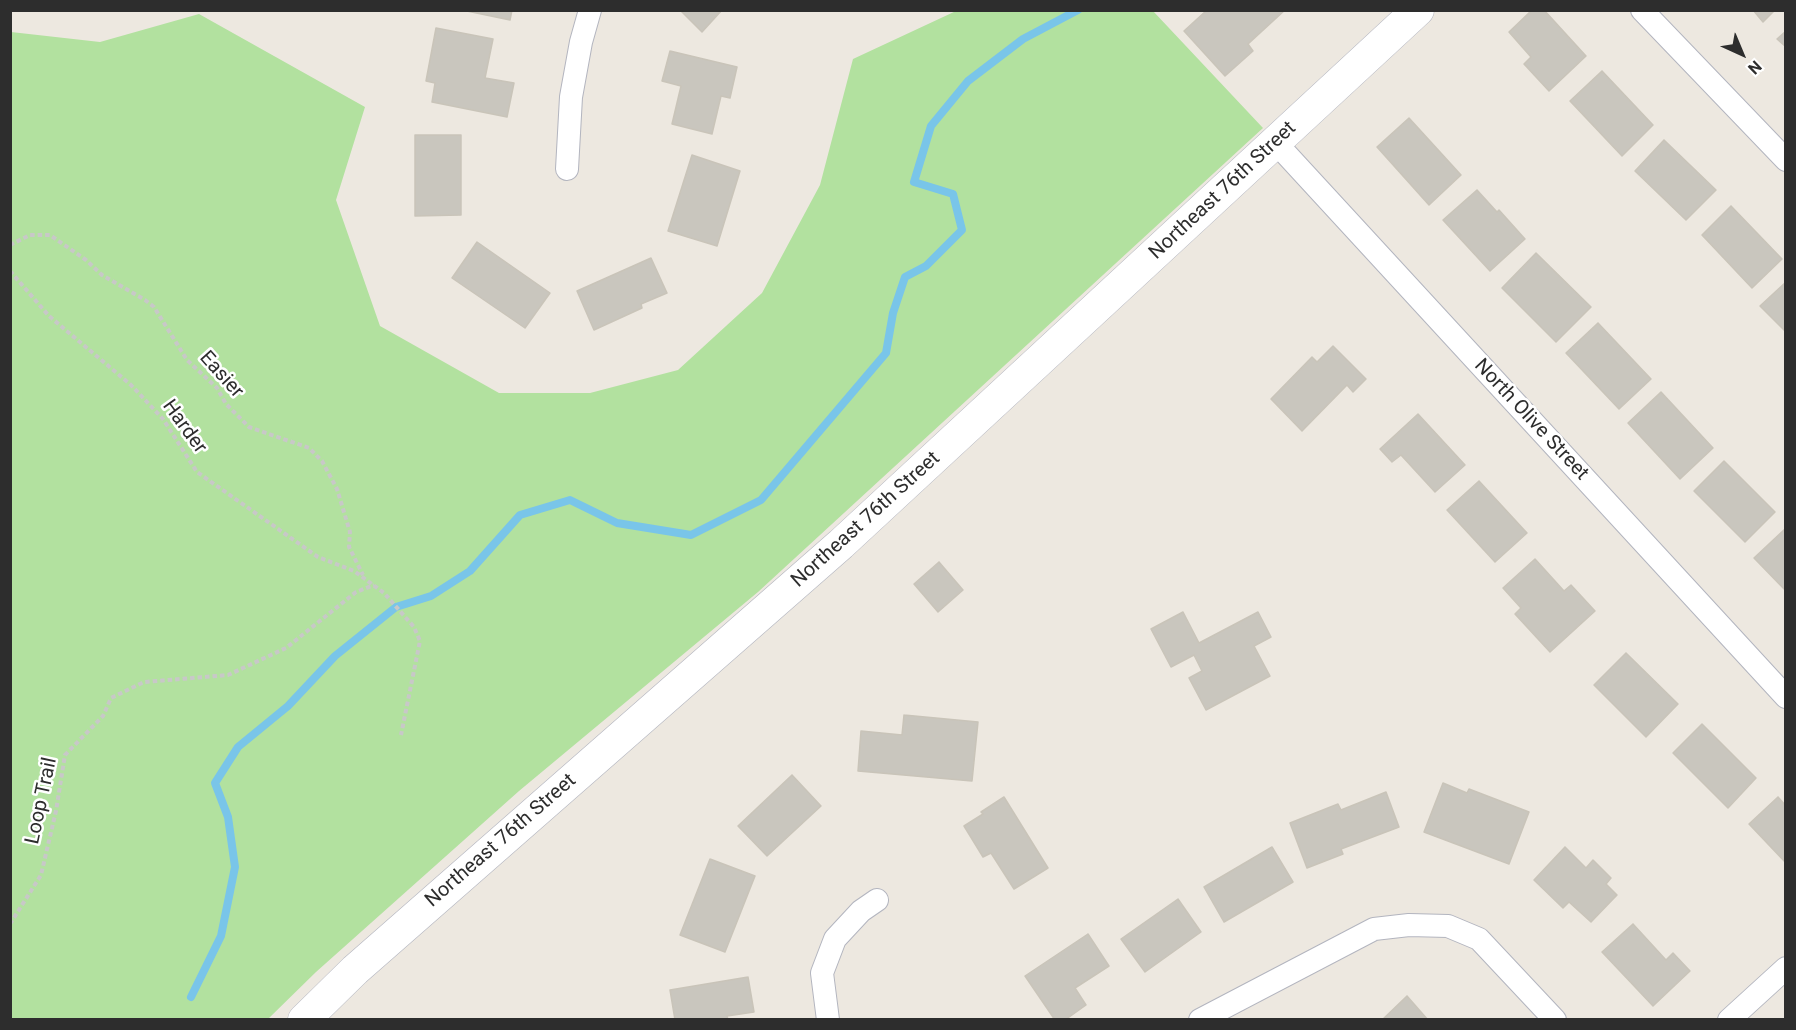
<!DOCTYPE html>
<html>
<head>
<meta charset="utf-8">
<style>
  body { margin:0 }
  #map { position:relative; width:1796px; height:1030px; overflow:hidden; background:#ede8e0; font-family:Roboto,sans-serif }
  canvas { display:block }
  .frame { position:absolute; inset:0; border:12px solid #2d2d2d; pointer-events:none }
  .north { position:absolute; left:1712px; top:24px; width:60px; height:60px; -webkit-text-stroke:4px #fff; paint-order:stroke; rotate:136deg; font-size:16px; font-weight:700; line-height:24px; text-align:center; color:#2d2d2d }
  .north::after { content:''; display:block; margin:auto; width:21px; height:27px; background:#2d2d2d; clip-path:polygon(50% 0,100% 100%,50% 72%,0 100%) }
</style>
</head>
<body>
<div id="map">
<canvas width="1796" height="1030"></canvas>
<div class="frame"></div>
<div class="north">N</div>
</div>
<script>
const g = document.querySelector('canvas').getContext('2d');
g.lineJoin = 'round';
function fillPath(path, color) { g.fillStyle = color; g.fill(path, 'evenodd'); }
const shape = rows => new Path2D(rows.map(r => 'M' + r).join(''));
function stroke(path, color, width, dash) { g.strokeStyle = color; g.lineWidth = width; g.lineCap = dash ? 'butt' : 'round'; g.setLineDash(dash || []); g.stroke(path); }
function drawText(font, color, halo, rows, align = 'center') {
  g.font = font + ' Roboto,sans-serif'; g.lineWidth = 5; g.setLineDash([]); g.textBaseline = 'middle'; g.strokeStyle = halo; g.fillStyle = color; for (const [text, x, y, turn = 0] of rows) {
    g.save(); g.translate(x, y); g.rotate((+turn || 0) * Math.PI / 180); g.textAlign = isNaN(turn) ? turn : align; if (halo) g.strokeText(text, 0, 0); g.fillText(text, 0, 0); g.restore();
  }
}
fillPath(shape([
  [956,11,1153,11,1263,128,758,592,519,791,316,972,268,1019,11,1019,11,32,100,42,199,14,365,107,336,200,380,326,499,393,590,393,678,370,762,293,820,185,853,59]
]), '#b2e19f');
stroke(shape([
  [191,997,221,936,235,867,228,817,215,783,238,747,288,706,335,656,396,607,431,596,470,571,520,515,570,500,617,523,691,535,761,500,886,353,893,313,905,277,926,266,962,230,953,194,914,182,931,126,968,81,1023,39,1078,10]
]), '#79c5e9', 8);
const building = shape([
  [462,10,512,10,510,20,462,10],
  [680,10,722,10,702,32,680,10],
  [1207,10,1285,10,1248,44,1253,51,1225,76,1184,31,1207,10],
  [1532,10,1544,10,1586,56,1549,91,1524,64,1531,57,1509,32,1532,10],
  [1753,10,1775,10,1763,22,1753,10],
  [436,28,493,39,485,78,514,83,507,117,432,102,435,83,426,81,436,28],
  [1786,31,1786,47,1777,39,1786,31],
  [670,51,737,67,730,98,721,96,712,134,672,124,681,86,662,81,670,51],
  [1602,71,1653,125,1622,156,1570,101,1602,71],
  [1409,118,1461,175,1429,205,1377,147,1409,118],
  [415,135,461,135,461,215,415,216,415,135],
  [1664,140,1716,190,1686,220,1635,171,1664,140],
  [692,155,740,171,717,246,668,231,692,155],
  [1477,190,1497,212,1499,210,1525,239,1490,271,1443,220,1477,190],
  [1731,206,1782,259,1752,288,1702,235,1731,206],
  [477,242,550,293,525,328,452,278,477,242],
  [1536,253,1591,307,1556,342,1502,288,1536,253],
  [651,258,667,293,641,304,642,308,594,330,577,291,651,258],
  [1786,282,1786,332,1760,306,1786,282],
  [1598,323,1651,379,1619,409,1566,353,1598,323],
  [1333,346,1366,379,1353,392,1347,385,1302,431,1271,399,1312,357,1317,362,1333,346],
  [1661,392,1713,448,1680,479,1628,423,1661,392],
  [1418,414,1465,465,1435,492,1401,455,1392,462,1380,449,1418,414],
  [1724,461,1775,512,1745,542,1694,491,1724,461],
  [1479,481,1527,533,1495,562,1447,510,1479,481],
  [1786,528,1786,591,1754,558,1786,528],
  [1535,559,1564,591,1571,585,1595,611,1550,652,1515,614,1521,608,1503,588,1535,559],
  [939,562,963,590,938,612,914,584,939,562],
  [1183,612,1199,643,1258,612,1271,637,1254,646,1270,676,1206,710,1189,678,1202,671,1194,655,1171,667,1151,629,1183,612],
  [1626,653,1678,704,1646,737,1594,685,1626,653],
  [904,715,978,722,972,781,858,771,861,731,902,735,904,715],
  [1702,724,1756,778,1728,808,1673,753,1702,724],
  [792,775,821,806,767,856,738,826,792,775],
  [1443,783,1467,793,1469,789,1529,812,1509,864,1424,832,1443,783],
  [1386,792,1399,827,1341,849,1343,854,1307,868,1290,823,1338,804,1341,810,1386,792],
  [1004,797,1048,868,1014,889,991,853,983,857,964,826,983,814,981,812,1004,797],
  [1778,797,1786,806,1786,863,1749,824,1778,797],
  [1272,847,1293,882,1224,922,1204,887,1272,847],
  [1565,847,1586,868,1593,860,1611,878,1606,884,1617,895,1591,922,1569,902,1563,908,1534,880,1565,847],
  [710,859,755,876,725,952,680,935,710,859],
  [1178,899,1201,932,1145,972,1121,939,1178,899],
  [1633,924,1666,960,1673,953,1690,971,1653,1006,1602,952,1633,924],
  [1088,934,1109,966,1075,988,1086,1005,1065,1020,1055,1020,1025,976,1088,934],
  [748,977,754,1012,727,1016,728,1020,675,1020,670,990,748,977],
  [1407,996,1428,1020,1382,1020,1407,996]
]);
fillPath(building, '#c9c6be');
stroke(building, '#c9c4b9', 1.5);
const street = shape([
  [1642,10,1786,160],
  [1276,143,1786,697],
  [567,169,571,97,581,42,590,10],
  [828,1020,822,973,835,939,861,911,877,900],
  [1200,1020,1374,929,1409,925,1448,926,1479,939,1555,1020],
  [1729,1020,1786,968]
]);
const secondary = shape([
  [304,1020,355,970,841,544,1418,10]
]);
stroke(street, '#b3b5bf', 24);
stroke(secondary, '#b3b5bf', 33);
stroke(shape([
  [10,245,30,235,50,235,86,260,102,275,145,300,154,307,187,360,217,388,226,404,249,427,309,448,322,461,337,489,350,532,349,547,363,575],
  [10,271,49,316,131,385,163,419,197,472,318,557,354,571,365,579,384,593,414,627,420,641,401,735],
  [10,924,41,875,56,811,65,755,103,716,111,698,144,682,228,675,286,648,356,592,374,585]
]), '#c8c8c8', 4, [4.5, 3]);
stroke(street, '#fff', 22);
stroke(secondary, '#fff', 32);
drawText('20px', '#2d2d2d', '#fff', [
  ["Northeast 76th Street",1223,191,-43],
  ["Easier",221,375,48],
  ["North Olive Street",1531,420,47],
  ["Harder",184,427,54],
  ["Northeast 76th Street",866,520,-42],
  ["Loop Trail",42,801,-78],
  ["Northeast 76th Street",501,841,-41]
]);
</script>
</body>
</html>
